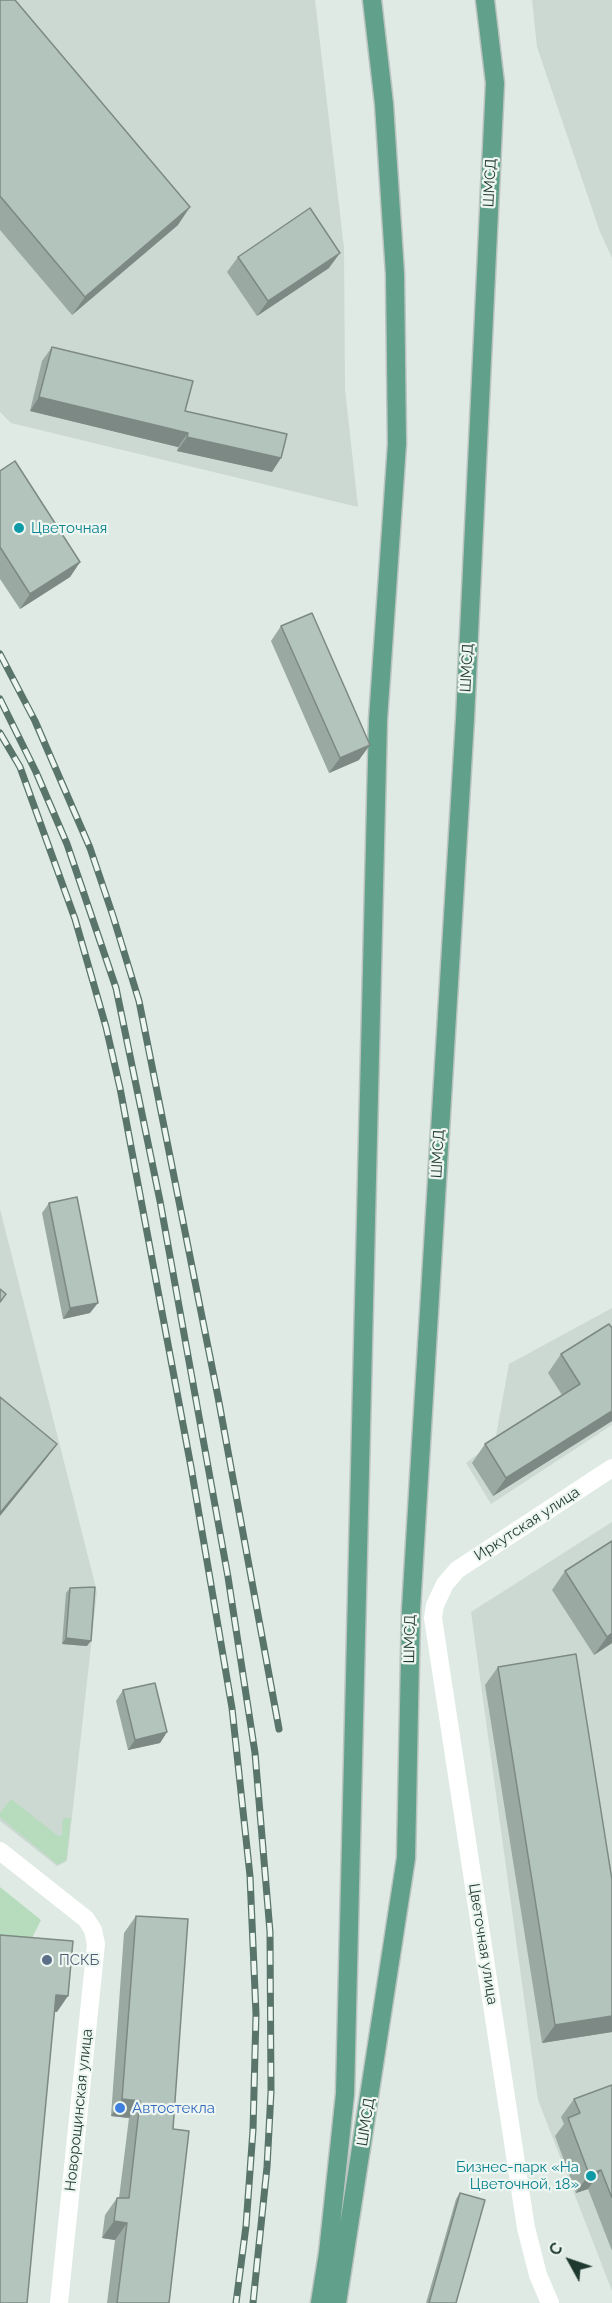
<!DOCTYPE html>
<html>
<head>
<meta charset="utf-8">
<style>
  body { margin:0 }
  #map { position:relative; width:612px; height:2303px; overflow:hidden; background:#deeae3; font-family:Raleway,sans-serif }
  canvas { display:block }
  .north { position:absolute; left:540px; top:2231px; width:60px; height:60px; -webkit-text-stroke:4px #eef6f1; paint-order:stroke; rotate:310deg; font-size:16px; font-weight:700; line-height:24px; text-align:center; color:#1f3930 }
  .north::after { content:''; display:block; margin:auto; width:21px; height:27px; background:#1f3930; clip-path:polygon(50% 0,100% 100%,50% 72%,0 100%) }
</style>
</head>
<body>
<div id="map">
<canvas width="612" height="2303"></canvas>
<div class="north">С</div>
</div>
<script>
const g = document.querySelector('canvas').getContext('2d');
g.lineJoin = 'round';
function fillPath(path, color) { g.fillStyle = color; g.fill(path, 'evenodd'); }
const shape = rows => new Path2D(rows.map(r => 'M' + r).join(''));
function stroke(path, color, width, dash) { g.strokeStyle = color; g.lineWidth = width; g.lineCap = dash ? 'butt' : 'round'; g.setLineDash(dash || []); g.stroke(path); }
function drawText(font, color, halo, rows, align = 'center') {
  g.font = font + ' Raleway,sans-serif'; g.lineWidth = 4.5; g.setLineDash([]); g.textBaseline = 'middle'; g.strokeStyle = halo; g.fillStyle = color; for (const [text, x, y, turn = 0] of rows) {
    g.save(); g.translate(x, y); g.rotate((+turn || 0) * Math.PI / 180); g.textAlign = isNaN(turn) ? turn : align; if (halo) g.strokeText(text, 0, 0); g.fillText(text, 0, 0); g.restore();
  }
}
fillPath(shape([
  [0,0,315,0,344,248,345,389,358,507,11,423,0,412],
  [532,0,612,0,612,258,600,232,537,47],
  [0,1209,97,1592,67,1861,57,1866,0,1821],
  [612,1308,612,1425,491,1504,466,1463,495,1441,509,1364],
  [612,1522,612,2291,538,2100,471,1612]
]), '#ccd9d2');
fillPath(shape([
  [11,1799,58,1836,62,1835,63,1818,71,1818,66,1860,58,1865,0,1817,0,1813],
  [0,1887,41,1920,24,1954,0,1952]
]), '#b6dcbd');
const primary = shape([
  [320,2303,328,2253,345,2094,378,720,397,444,395,274,384,104,372,0],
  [337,2303,406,1858,411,1609,465,719,495,83,485,0]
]);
stroke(primary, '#bcc4c1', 21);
stroke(shape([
  [0,1851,86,1919,93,1930,96,1944,59,2303],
  [550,2303,538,2275,526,2228,433,1618,435,1605,445,1584,457,1570,612,1468]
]), '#fff', 18);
stroke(primary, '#61a08b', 18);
const rail = shape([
  [0,654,35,721,90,848,113,916,139,1001,218,1397,279,1729],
  [0,699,36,772,67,844,116,988,160,1201,228,1577,255,1753,270,1932,271,2092,267,2167,253,2303],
  [0,733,20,767,75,919,106,1027,120,1088,191,1467,232,1708,250,1876,256,2014,253,2130,246,2226,236,2303]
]);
stroke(rail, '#59756b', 7);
stroke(rail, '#eef6f1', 4.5, [14]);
fillPath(shape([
  [0,0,178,225,72,315,0,230],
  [238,257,329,268,257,316,227,272],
  [52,347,185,411,272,472,177,451,178,447,30,411,42,361],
  [0,471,80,562,70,577,20,609,0,579],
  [281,626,359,760,329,773,271,641],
  [49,1203,90,1313,63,1319,42,1213],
  [561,1354,612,1421,493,1496,472,1463,485,1444,562,1395,548,1373],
  [612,1541,612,1643,594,1655,552,1590,565,1571],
  [70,1588,87,1646,62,1644,66,1593],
  [498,1667,612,2032,542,2043,485,1685],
  [123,1690,167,1732,160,1743,128,1750,116,1701],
  [136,1916,173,2129,169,2303,107,2303,115,2240,102,2238,105,2215,117,2198,119,2198,129,2118,111,2116,124,1933],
  [612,2085,612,2251,588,2189,576,2193,555,2136,564,2124,561,2117,574,2099],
  [460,2193,456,2303,426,2303,456,2199]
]), '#9aa9a2');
fillPath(shape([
  [190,207,178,225,72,315,85,297],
  [340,253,329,268,257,316,268,301],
  [39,397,188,433,178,447,30,411],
  [187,437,281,458,272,472,177,451],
  [80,562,70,577,20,609,30,594],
  [370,745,359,760,329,773,340,758],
  [98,1303,90,1313,63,1319,70,1308],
  [612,1411,612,1421,493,1496,506,1478],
  [57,1444,45,1460,0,1516,0,1513],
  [612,1633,612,1643,594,1655,607,1637],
  [66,1638,91,1641,87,1646,62,1644],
  [167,1732,160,1743,128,1750,135,1740],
  [56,1995,68,1996,57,2012,44,2011],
  [612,2016,612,2032,542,2043,555,2025],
  [122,2099,140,2101,129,2118,111,2116],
  [601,2170,588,2189,576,2193,589,2174],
  [114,2221,127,2223,115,2240,102,2238]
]), '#7d8984');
const building = shape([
  [0,0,15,0,190,207,85,297,0,196,0,0],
  [310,208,340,253,268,301,238,257,310,208],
  [52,347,193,381,185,411,287,434,281,458,187,437,188,433,39,397,52,347],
  [15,461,80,562,30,594,0,547,0,471,15,461],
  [312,613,370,745,340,758,281,626,312,613],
  [77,1197,98,1303,70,1308,49,1203,77,1197],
  [0,1289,6,1294,0,1302,0,1289],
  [609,1324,612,1328,612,1411,506,1478,485,1444,580,1384,561,1354,609,1324],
  [0,1397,57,1444,0,1513,0,1397],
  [612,1541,612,1633,607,1637,565,1571,612,1541],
  [95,1587,91,1641,66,1638,70,1588,95,1587],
  [576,1654,612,1880,612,2016,555,2025,498,1667,576,1654],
  [155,1683,167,1732,135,1740,123,1690,155,1683],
  [136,1916,188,1919,173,2129,189,2131,169,2303,117,2303,127,2223,114,2221,117,2198,129,2198,140,2101,122,2099,136,1916],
  [0,1935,73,1941,68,1996,56,1995,27,2303,0,2303,0,1935],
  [612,2085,612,2198,601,2170,589,2174,568,2118,580,2113,574,2099,612,2085],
  [460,2193,485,2200,456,2303,429,2303,460,2193]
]);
fillPath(building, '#b3c4bc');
stroke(building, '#7d8984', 1.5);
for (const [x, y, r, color] of [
  [19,528,6,"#0f9aa8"],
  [47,1960,6,"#5c6f8a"],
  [120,2108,6,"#3f7fe0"],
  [591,2176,6,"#0f9aa8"]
]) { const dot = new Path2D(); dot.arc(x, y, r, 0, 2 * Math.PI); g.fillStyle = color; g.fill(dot); stroke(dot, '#eef6f1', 2); }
drawText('15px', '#1f3930', '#eef6f1', [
  ["ШМСД",490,183,-87],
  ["ШМСД",467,668,-87],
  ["ШМСД",438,1154,-87],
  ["Иркутская улица",527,1524,-33],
  ["ШМСД",410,1639,-89],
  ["Цветочная улица",483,1944,81],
  ["Новорощинская улица",79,2110,-84],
  ["ШМСД",366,2122,-81]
]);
drawText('15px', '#0d838f', '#eef6f1', [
  ["Цветочная",31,528],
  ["Бизнес-парк «На",579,2167,"right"],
  ["Цветочной, 18»",579,2184,"right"]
], 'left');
drawText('15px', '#4e5e75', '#eef6f1', [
  ["ПСКБ",59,1960]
], 'left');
drawText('15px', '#366cbe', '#eef6f1', [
  ["Автостекла",132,2108]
], 'left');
</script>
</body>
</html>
